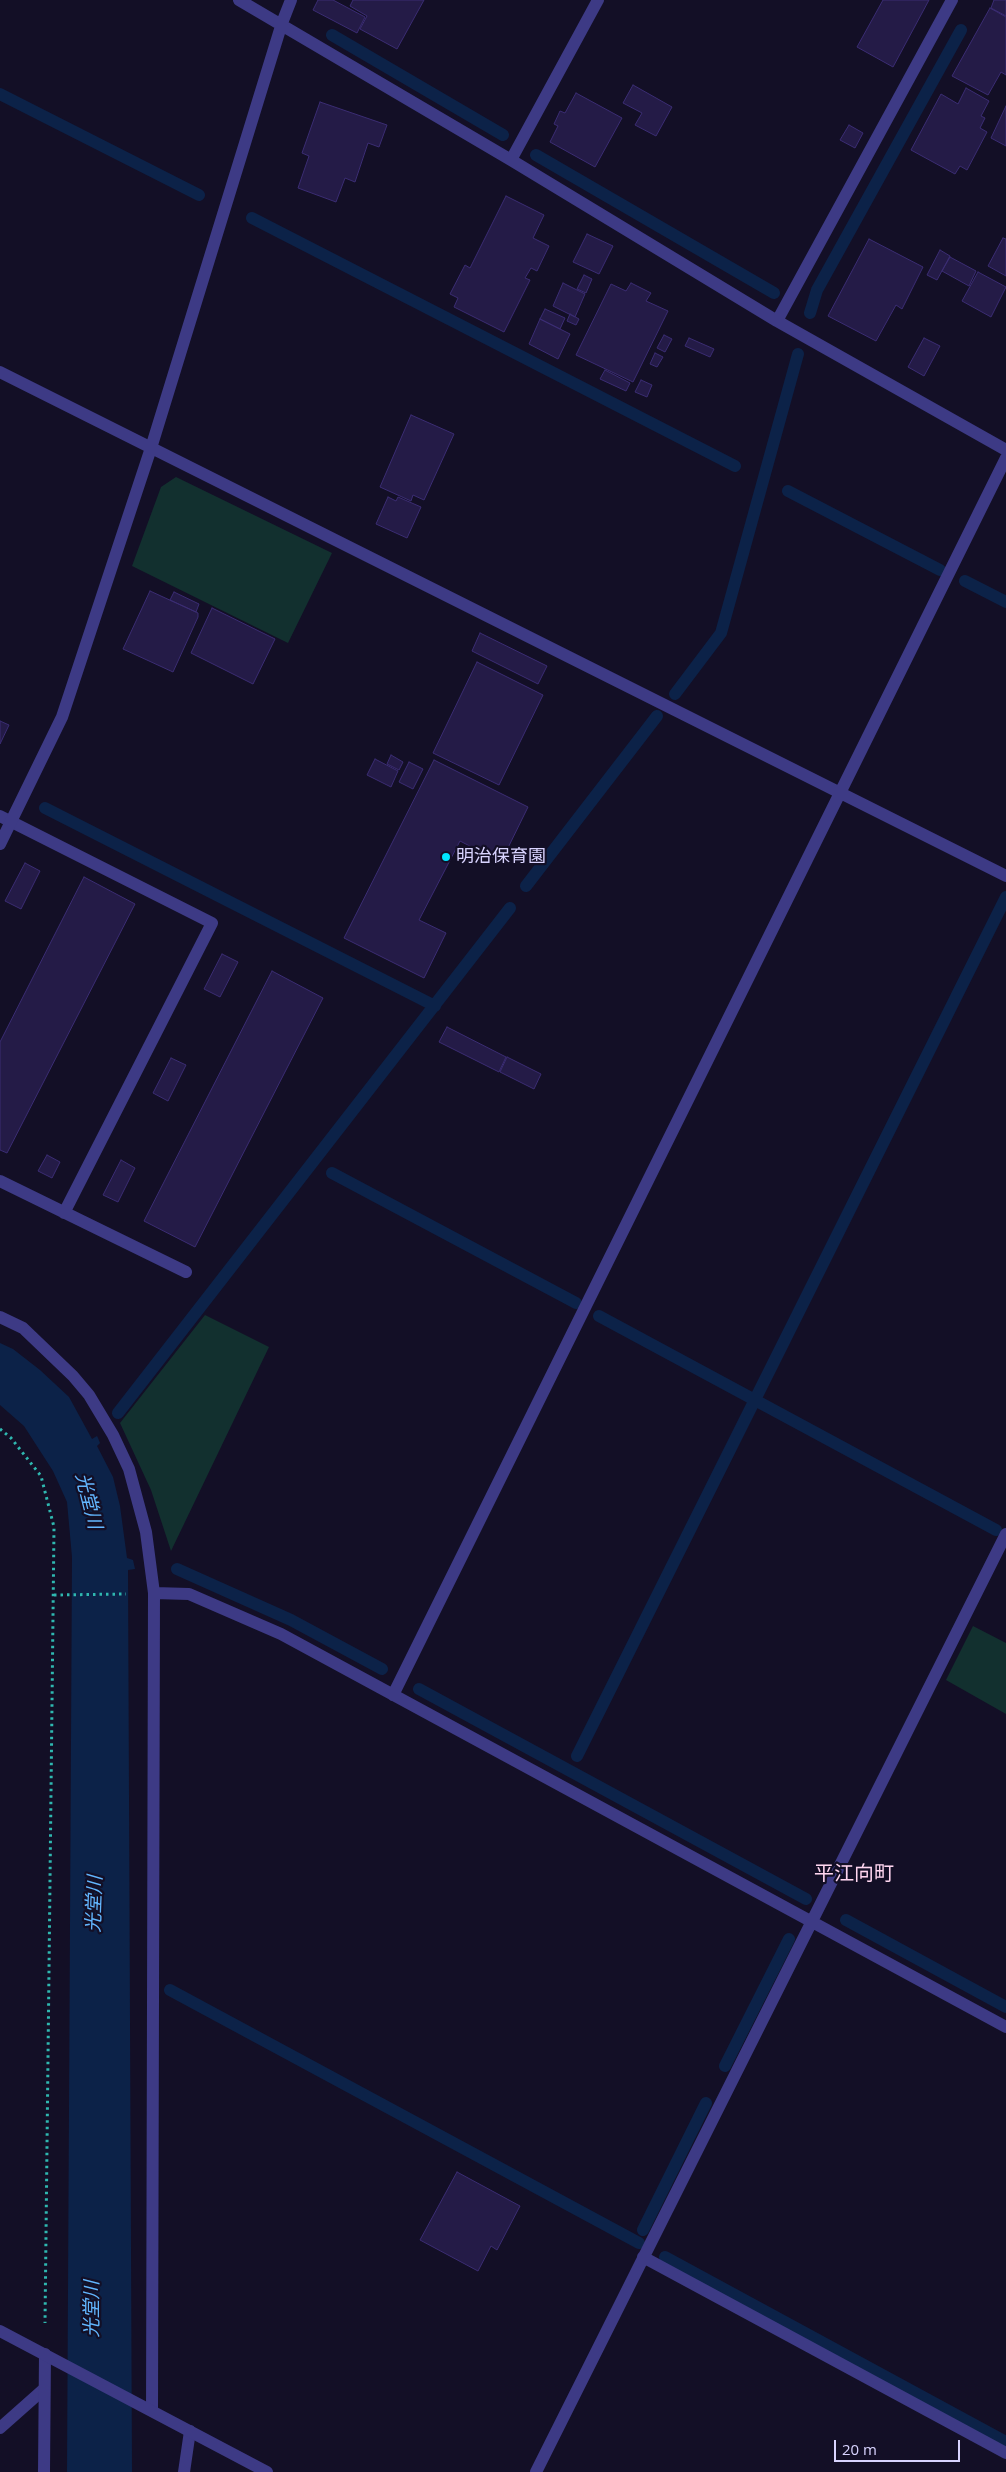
<!DOCTYPE html>
<html>
<head>
<meta charset="utf-8">
<style>
  body { margin:0 }
  #map { position:relative; width:1006px; height:2472px; overflow:hidden; background:#130f26; font-family:"Open Sans",sans-serif }
  canvas { display:block }
  .scale { position:absolute; left:834px; top:2440px; width:126px; height:22px; box-sizing:border-box; border:2px solid #d9d4ff; border-top:0; padding-left:6px; font-size:15px; line-height:18px; white-space:nowrap; color:#d9d4ff; -webkit-text-stroke:4px #130f26; paint-order:stroke }
</style>
</head>
<body>
<div id="map">
<canvas width="1006" height="2472"></canvas>
<div class="scale">20 m</div>
</div>
<script>
const g = document.querySelector('canvas').getContext('2d');
g.lineJoin = 'round';
function fillPath(path, color) { g.fillStyle = color; g.fill(path, 'evenodd'); }
const shape = rows => new Path2D(rows.map(r => 'M' + r).join(''));
function stroke(path, color, width, dash) { g.strokeStyle = color; g.lineWidth = width; g.lineCap = dash ? 'butt' : 'round'; g.setLineDash(dash || []); g.stroke(path); }
function drawText(font, color, halo, rows, align = 'center') {
  g.font = font + ' "Open Sans","Noto Sans JP",sans-serif'; g.lineWidth = 4.5; g.setLineDash([]); g.textBaseline = 'middle'; g.strokeStyle = halo; g.fillStyle = color; for (const [text, x, y, turn = 0] of rows) {
    g.save(); g.translate(x, y); g.rotate((+turn || 0) * Math.PI / 180); g.textAlign = isNaN(turn) ? turn : align; if (halo) g.strokeText(text, 0, 0); g.fillText(text, 0, 0); g.restore();
  }
}
fillPath(shape([
  [176,477,332,553,288,643,132,566,161,487],
  [205,1315,269,1347,171,1551,151,1490,120,1423],
  [973,1626,1006,1643,1006,1714,946,1680]
]), '#12302f');
fillPath(shape([
  [0,1343,13,1349,40,1370,69,1397,92,1439,97,1436,98,1438,100,1443,97,1446,113,1477,120,1506,127,1558,133,1560,135,1569,128,1570,132,2472,67,2472,72,1557,67,1502,53,1471,24,1426,0,1405]
]), '#0c2248');
stroke(shape([
  [332,35,503,135],
  [0,94,199,195],
  [536,155,774,293],
  [252,218,735,466],
  [810,313,817,290,961,30],
  [788,491,940,570],
  [965,581,1006,602],
  [675,694,721,633,798,354],
  [45,808,435,1006],
  [526,886,657,716],
  [332,1173,576,1303],
  [599,1316,996,1530],
  [118,1413,510,908],
  [177,1569,291,1620,382,1669],
  [419,1689,806,1899],
  [577,1756,1006,897],
  [846,1920,1006,2007],
  [170,1990,639,2243],
  [725,2066,789,1939],
  [643,2230,706,2103],
  [665,2257,1006,2442]
]), '#0c2248', 12);
const building = shape([
  [318,0,333,0,365,17,357,33,313,10,318,0],
  [353,0,424,0,397,49,360,29,367,16,350,6,353,0],
  [883,0,929,0,893,67,857,47,883,0],
  [994,0,1006,0,1006,16,991,8,994,0],
  [990,8,1006,17,1006,75,1001,72,988,95,952,76,990,8],
  [633,85,672,107,656,136,635,125,642,113,623,103,633,85],
  [966,88,989,101,981,116,985,118,980,128,987,132,967,170,960,166,955,174,911,150,941,94,958,104,966,88],
  [576,93,622,118,595,167,550,142,558,126,554,124,560,111,565,113,576,93],
  [320,102,387,125,379,147,368,143,355,182,345,178,336,202,298,188,309,156,302,153,320,102],
  [1006,106,1006,146,991,138,1006,106],
  [849,125,863,133,855,148,840,140,849,125],
  [506,196,544,215,533,238,549,246,537,271,531,268,525,278,530,280,504,332,454,307,458,298,450,294,465,265,470,268,506,196],
  [587,234,613,246,599,274,573,262,587,234],
  [1003,238,1006,239,1006,276,988,266,1003,238],
  [869,239,923,267,902,309,896,305,876,341,828,316,869,239],
  [940,250,950,256,937,280,927,275,940,250],
  [950,257,976,271,969,286,942,271,950,257],
  [978,272,1006,287,991,317,962,301,978,272],
  [584,275,592,279,586,293,577,289,584,275],
  [563,283,585,294,575,317,553,306,563,283],
  [631,283,651,293,646,301,668,311,633,382,576,355,611,284,626,291,631,283],
  [545,309,565,318,560,329,540,319,545,309],
  [570,314,579,319,576,325,567,321,570,314],
  [540,319,570,334,558,359,529,344,540,319],
  [664,335,672,339,665,352,657,348,664,335],
  [689,338,714,349,710,357,685,346,689,338],
  [924,338,940,346,924,376,908,367,924,338],
  [655,353,663,357,657,367,650,364,655,353],
  [605,370,630,383,626,391,600,379,605,370],
  [641,380,652,385,647,397,635,392,641,380],
  [411,415,454,434,424,500,413,495,411,501,380,487,411,415],
  [388,497,396,501,398,497,421,507,407,538,376,524,388,497],
  [150,591,198,613,198,617,173,672,123,649,150,591],
  [174,592,199,604,196,612,170,600,174,592],
  [212,608,275,639,253,684,191,653,212,608],
  [480,633,547,666,538,684,472,651,480,633],
  [477,662,543,695,499,785,433,753,477,662],
  [0,721,9,725,0,744,0,721],
  [391,755,403,762,399,770,387,764,391,755],
  [375,759,398,771,391,787,367,775,375,759],
  [434,760,528,807,501,862,460,841,419,920,446,933,424,978,344,938,434,760],
  [409,762,423,769,413,789,399,782,409,762],
  [25,863,40,871,21,909,5,901,25,863],
  [84,877,135,904,7,1153,0,1150,0,1042,84,877],
  [222,954,238,962,220,997,204,989,222,954],
  [272,971,323,998,195,1247,144,1221,272,971],
  [447,1027,506,1057,499,1072,439,1042,447,1027],
  [507,1057,541,1074,534,1089,500,1072,507,1057],
  [171,1058,186,1065,168,1101,153,1093,171,1058],
  [47,1155,60,1162,52,1178,38,1171,47,1155],
  [121,1160,135,1168,118,1202,103,1195,121,1160],
  [457,2172,520,2206,497,2250,491,2246,478,2271,420,2240,457,2172]
]);
fillPath(building, '#241b47');
stroke(building, '#3b2d73', 1);
stroke(shape([
  [0,1429,11,1438,41,1476,54,1527,45,2323],
  [54,1595,126,1594]
]), '#2fb8b0', 3, [2.5, 4]);
stroke(shape([
  [0,816,212,923,64,1213],
  [0,1181,186,1272],
  [0,2428,44,2389]
]), '#3d3a85', 12);
stroke(shape([
  [239,0,511,160,777,321,1006,450],
  [511,160,598,0],
  [777,321,952,0],
  [0,372,1006,876],
  [0,844,62,717,151,448,282,23,291,0],
  [0,1317,23,1328,73,1376,89,1395,113,1435,129,1469,146,1532,154,1593,152,2410],
  [154,1593,189,1594,281,1634,1006,2027],
  [393,1695,1006,458],
  [643,2257,1006,2453],
  [44,2472,45,2354],
  [184,2472,190,2431],
  [536,2472,1006,1534]
]), '#3d3a85', 12);
stroke(shape([
  [0,2331,267,2472]
]), '#3d3a85', 12);
for (const [x, y, r, color] of [
  [446,857,5,"#00e5ff"]
]) { const dot = new Path2D(); dot.arc(x, y, r, 0, 2 * Math.PI); g.fillStyle = color; g.fill(dot); stroke(dot, '#130f26', 2); }
drawText('18px', '#d9d4ff', '#130f26', [
  ["明治保育園",456,857]
], 'left');
drawText('italic 19px', '#62b6ff', '#130f26', [
  ["光堂川",88,1501,76],
  ["光堂川",95,1904,-88],
  ["光堂川",93,2309,-90]
]);
drawText('20px', '#ffd6f0', '#130f26', [
  ["平江向町",854,1874]
]);
</script>
</body>
</html>
